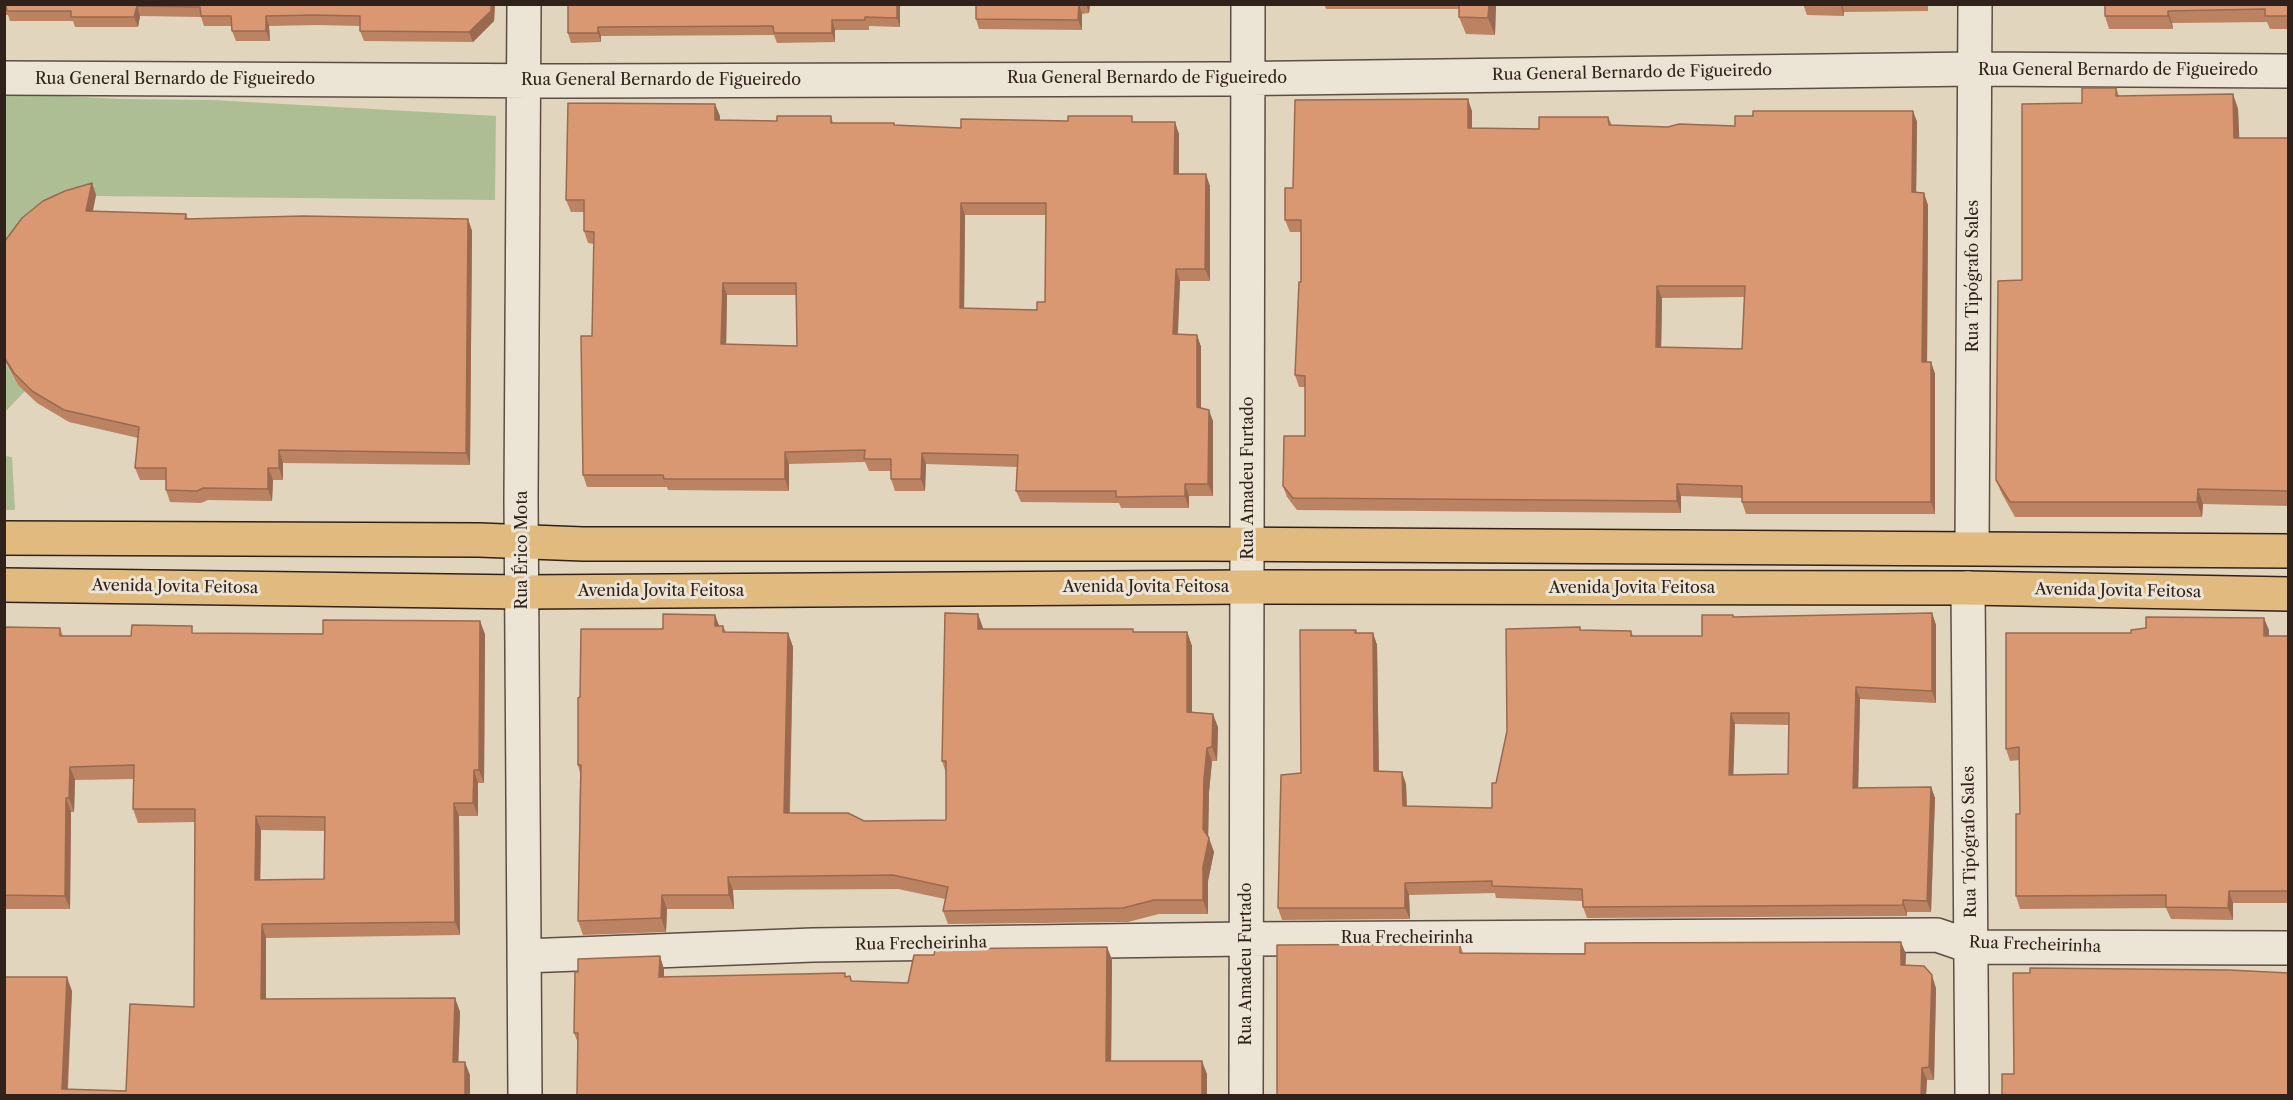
<!DOCTYPE html>
<html>
<head>
<meta charset="utf-8">
<style>
  body { margin:0 }
  #map { position:relative; width:2293px; height:1100px; overflow:hidden; background:#e1d5bd; font-family:"Libre Caslon Text",serif }
  canvas { display:block }
  .frame { position:absolute; inset:0; border:6px solid #30211b; pointer-events:none }
</style>
</head>
<body>
<div id="map">
<canvas width="2293" height="1100"></canvas>
<div class="frame"></div>
</div>
<script>
const g = document.querySelector('canvas').getContext('2d');
g.lineJoin = 'round';
function fillPath(path, color) { g.fillStyle = color; g.fill(path, 'evenodd'); }
const shape = rows => new Path2D(rows.map(r => 'M' + r).join(''));
function stroke(path, color, width, dash) { g.strokeStyle = color; g.lineWidth = width; g.lineCap = dash ? 'butt' : 'round'; g.setLineDash(dash || []); g.stroke(path); }
function drawText(font, color, halo, rows, align = 'center') {
  g.font = font + ' "Libre Caslon Text",serif'; g.lineWidth = 6; g.setLineDash([]); g.textBaseline = 'middle'; g.strokeStyle = halo; g.fillStyle = color; for (const [text, x, y, turn = 0] of rows) {
    g.save(); g.translate(x, y); g.rotate((+turn || 0) * Math.PI / 180); g.textAlign = isNaN(turn) ? turn : align; if (halo) g.strokeText(text, 0, 0); g.fillText(text, 0, 0); g.restore();
  }
}
fillPath(shape([
  [5,93,121,99,212,100,496,116,495,200,96,196,5,263],
  [4,361,18,385,25,391,5,412],
  [5,456,12,457,15,510,5,510]
]), '#adbe95');
const minor = shape([
  [524,4,521,499,525,1096],
  [4,78,578,81,1215,79,1974,69,2288,71],
  [1972,548,1975,4],
  [1968,588,1972,1096],
  [524,956,813,945,1245,939,1937,935,1972,947,2288,948],
  [1246,1096,1248,4]
]);
const major = shape([
  [4,538,479,540,583,544,1205,544,2288,551],
  [4,585,522,592,1248,587,1968,588,2288,594]
]);
stroke(minor, '#5c4e44', 36);
stroke(major, '#30211b', 36);
stroke(minor, '#ece4d4', 33);
stroke(major, '#e0ba7e', 33);
fillPath(shape([
  [4,4,495,4,494,21,473,42,364,41,360,31,360,26,317,25,269,26,270,41,236,41,232,31,232,26,204,26,201,17,140,16,138,27,75,27,73,21,10,21,8,15,4,15],
  [568,4,900,4,900,27,869,26,869,30,835,30,835,42,777,43,774,35,601,36,601,42,571,43,568,33],
  [976,4,1090,4,1089,13,1082,14,1082,30,979,29,976,19],
  [1324,4,1496,4,1495,35,1466,34,1459,17,1459,9,1326,9],
  [1803,4,1928,4,1928,11,1844,12,1844,16,1807,15],
  [2105,4,2289,4,2289,29,2270,29,2267,22,2172,23,2173,29,2109,29,2105,16],
  [2116,88,2119,96,2233,94,2238,109,2239,138,2289,138,2289,506,2203,504,2202,517,2015,517,2002,494,1996,480,2022,280,2082,103],
  [1472,111,1472,128,1539,129,1608,117,1612,125,1668,127,1735,126,1753,116,1913,111,1917,122,1916,193,1928,205,1927,362,1931,362,1935,374,1935,514,1746,514,1742,502,1742,498,1681,496,1681,513,1297,510,1287,497,1283,486,1305,436,1305,387,1299,387,1295,375,1301,282,1301,232,1290,232,1285,220,1293,188],
  [1744,297,1742,349,1661,347,1662,298],
  [720,116,720,120,777,121,831,116,833,123,894,123,895,125,961,128,1134,122,1179,134,1179,174,1210,186,1210,281,1180,281,1178,335,1197,335,1201,347,1201,408,1213,421,1213,496,1189,496,1189,508,1121,508,1119,503,1021,502,1016,491,1017,467,926,464,925,491,895,491,891,479,891,471,869,471,865,462,789,464,789,491,668,490,667,487,587,487,583,475,592,336,594,244,588,243,584,231,584,212,571,212,566,200],
  [965,215,1046,215,1045,302,1037,310,964,308],
  [727,295,796,295,797,346,726,344],
  [92,183,96,195,93,211,186,214,188,219,468,219,472,231,470,465,283,463,283,480,273,480,272,501,208,500,201,503,170,502,166,490,166,480,140,480,135,468,138,438,69,422,37,403,18,385,7,365,4,360,5,241],
  [1932,613,1936,625,1936,703,1860,699,1858,788,1931,787,1935,798,1931,912,1907,912,1907,916,1587,918,1583,907,1582,901,1496,898,1495,893,1409,895,1410,919,1282,920,1278,908,1301,773,1356,630,1357,633,1373,633,1377,645,1379,771,1406,784,1407,806,1492,808,1496,783,1581,630,1631,631,1633,636,1702,636,1733,615,1734,617],
  [1735,724,1789,725,1788,774,1733,775],
  [978,614,983,629,1134,632,1187,632,1192,646,1192,712,1218,727,1217,761,1212,761,1209,792,1208,837,1214,852,1208,881,1208,914,1159,914,1128,922,948,924,943,911,945,899,898,889,733,890,734,909,667,909,666,932,583,935,578,921,580,773,578,765,580,697,715,615,719,626,723,626,726,632,788,633,793,647,790,813,864,821,946,820,946,773,942,761],
  [4,623,6,627,60,628,63,636,131,636,195,633,485,634,484,783,478,783,478,816,459,816,460,935,266,938,266,999,455,998,460,1012,458,1062,470,1075,470,1095,4,1095,72,991,68,1089,126,1091,194,1007,195,822,138,823,133,809,134,779,75,780,74,812,71,812,70,909,4,909],
  [261,830,325,831,324,879,260,880],
  [2269,630,2269,636,2289,636,2289,903,2233,903,2233,920,2171,919,2166,908,2020,909,2016,896,2020,814,2020,760,2010,761,2006,749,2131,633],
  [1460,944,1463,953,1906,954,1905,965,1936,988,1934,1080,1927,1080,1926,1095,1277,1095],
  [1107,947,1112,960,1111,1061,1207,1074,578,1043,574,1033,578,972,664,969,664,977,850,976,852,981,908,983,934,955]
]), '#bb8362');
fillPath(shape([
  [491,4,495,4,494,21,473,42,469,32],
  [897,4,900,4,900,27,897,18],
  [1079,4,1082,14,1082,30,1078,20],
  [1086,4,1090,4,1089,13],
  [1489,4,1496,4,1495,35,1488,18],
  [1840,4,1842,4,1844,12,1844,16],
  [137,6,140,16,138,27,134,17],
  [2168,11,2172,23,2173,29,2168,16],
  [266,16,269,26,270,41,266,31],
  [832,20,835,30,835,42,832,33],
  [598,27,601,36,601,42,598,33],
  [2233,94,2238,109,2240,153,2234,138],
  [1468,99,1472,111,1472,140,1468,128],
  [715,104,720,116,719,132,715,120],
  [1913,111,1917,122,1916,204,1912,192],
  [1175,122,1179,134,1179,186,1174,174],
  [1206,174,1210,186,1210,281,1205,269],
  [92,183,96,195,90,223,86,211],
  [1924,193,1928,205,1927,374,1922,362],
  [961,203,965,215,964,320,960,308],
  [468,219,472,231,470,465,466,453],
  [1176,269,1180,281,1177,346,1173,334],
  [723,283,727,295,726,356,721,344],
  [1657,286,1662,298,1661,359,1656,347],
  [1197,335,1201,347,1201,419,1197,407],
  [1931,362,1935,374,1935,514,1931,502],
  [1209,410,1213,421,1213,496,1208,484],
  [279,450,283,463,283,480,279,468],
  [785,452,789,464,789,491,785,479],
  [922,453,926,464,925,491,921,479],
  [268,468,273,480,272,501,268,489],
  [1185,484,1189,496,1189,508,1185,496],
  [1677,484,1681,496,1681,513,1677,501],
  [2198,489,2203,504,2202,517,2197,502],
  [1932,613,1936,625,1936,703,1932,691],
  [978,614,983,628,983,643,978,629],
  [715,615,720,628,715,626],
  [2264,618,2269,630,2268,649,2264,636],
  [480,621,485,634,484,783,479,770],
  [1187,632,1192,646,1192,726,1187,712],
  [788,633,793,647,789,827,784,813],
  [1373,633,1377,645,1379,782,1374,771],
  [1856,687,1860,699,1858,800,1853,788],
  [1731,713,1735,724,1733,787,1729,775],
  [1213,714,1218,727,1217,761,1212,747],
  [1207,748,1212,761,1209,792,1208,843,1203,829,1204,779],
  [70,767,75,780,74,812,69,798],
  [474,770,478,783,478,816,473,803],
  [1402,772,1406,784,1407,817,1403,806],
  [1931,787,1935,798,1931,912,1927,901],
  [66,798,71,812,70,909,65,896],
  [454,803,459,816,460,935,455,922],
  [256,816,261,830,260,894,255,880],
  [1209,838,1214,852,1208,881,1208,914,1203,900,1203,867],
  [728,877,733,890,734,909,729,895],
  [1405,883,1409,895,1410,919,1405,908],
  [2229,891,2233,903,2233,920,2228,908],
  [662,895,667,909,666,932,661,918],
  [1903,900,1907,912,1907,916,1903,905],
  [262,924,266,938,266,1013,261,999],
  [1901,942,1906,954,1905,977,1901,965],
  [1107,947,1112,960,1111,1074,1106,1061],
  [660,956,664,969,664,990,659,977],
  [1932,975,1936,988,1934,1080,1929,1067],
  [67,977,72,991,67,1095,62,1089],
  [455,998,460,1012,458,1076,453,1062],
  [1202,1061,1207,1074,1207,1095,1202,1095],
  [465,1062,470,1075,470,1095,465,1095],
  [1922,1068,1927,1080,1926,1095,1921,1095]
]), '#996a50');
const building = shape([
  [4,4,491,4,491,11,469,32,360,31,360,16,313,15,266,16,266,31,232,31,231,16,201,16,200,7,137,6,134,17,71,17,71,11,7,11,6,5,4,4],
  [568,4,897,4,897,18,865,17,865,20,832,20,832,33,774,33,773,26,598,27,598,33,568,33,568,4],
  [976,4,1079,4,1078,20,976,19,976,4],
  [1459,4,1489,4,1488,18,1459,17,1459,4],
  [2105,4,2289,4,2289,16,2265,16,2265,9,2168,11,2168,16,2105,16,2105,4],
  [2082,88,2116,88,2116,96,2233,94,2234,138,2289,138,2289,491,2198,489,2197,502,2010,502,1996,480,1998,281,2022,280,2022,104,2082,103,2082,88],
  [1468,99,1468,128,1539,129,1539,117,1608,117,1609,125,1668,127,1679,124,1735,126,1735,116,1753,116,1753,111,1913,111,1912,192,1924,193,1922,362,1931,362,1931,502,1742,502,1742,486,1677,484,1677,501,1293,498,1283,486,1284,436,1305,436,1305,376,1295,375,1299,282,1301,282,1301,220,1285,220,1285,188,1293,188,1295,100,1468,99],
  [1657,286,1745,286,1742,349,1656,347,1657,286],
  [568,103,715,104,715,120,777,121,777,116,831,116,831,123,894,123,894,125,961,128,961,119,1068,121,1068,116,1132,116,1132,122,1175,122,1174,174,1206,174,1205,269,1176,269,1173,334,1197,335,1197,407,1209,410,1208,484,1185,484,1185,496,1116,497,1116,491,1016,491,1018,455,922,453,921,479,891,479,891,459,864,459,865,450,785,452,785,479,664,479,663,475,583,475,581,336,592,336,594,232,584,231,584,200,566,200,568,103],
  [961,203,1046,203,1045,302,1037,302,1037,310,960,308,961,203],
  [723,283,796,283,797,346,721,344,723,283],
  [92,183,86,211,186,214,185,219,303,216,468,219,466,453,279,450,279,468,268,468,268,489,203,488,197,491,166,490,166,468,135,468,139,427,64,410,32,391,14,373,4,357,5,241,22,218,43,201,65,191,92,183],
  [945,613,978,614,978,629,1133,629,1133,632,1187,632,1187,712,1213,714,1212,747,1207,748,1204,779,1203,829,1209,838,1203,867,1203,900,1154,900,1123,908,943,911,948,887,893,875,728,877,729,895,662,895,661,918,578,921,581,765,578,765,578,698,580,697,581,629,663,629,663,614,715,615,715,626,723,626,723,632,788,633,784,813,848,813,864,821,946,820,946,761,942,761,945,613],
  [1932,613,1932,691,1856,687,1853,788,1931,787,1927,901,1903,900,1903,905,1583,907,1582,889,1492,886,1492,881,1405,883,1405,908,1278,908,1281,775,1301,773,1300,630,1356,630,1355,633,1373,633,1374,771,1402,772,1403,806,1492,808,1492,783,1496,783,1507,731,1506,629,1580,627,1580,630,1631,631,1631,636,1702,636,1702,615,1733,615,1733,617,1932,613],
  [1731,713,1789,713,1788,774,1729,775,1731,713],
  [2146,617,2264,618,2264,636,2289,636,2289,891,2229,891,2228,908,2166,907,2166,895,2016,896,2016,814,2020,814,2019,747,2006,749,2006,633,2131,633,2131,630,2146,628,2146,617],
  [323,620,480,621,479,770,474,770,473,803,454,803,455,922,262,924,261,999,455,998,453,1062,465,1062,465,1095,4,1095,4,977,67,977,62,1089,126,1091,130,1004,194,1007,195,809,133,809,134,765,70,767,69,798,66,798,65,896,4,895,4,627,60,628,60,636,131,636,132,625,192,626,192,633,323,634,323,620],
  [256,816,325,817,324,879,255,880,256,816],
  [1901,942,1901,965,1924,966,1932,975,1929,1067,1922,1068,1921,1095,1277,1095,1277,945,1460,944,1460,953,1585,954,1585,943,1901,942],
  [1107,947,1106,1061,1202,1061,1202,1095,577,1095,578,1033,574,1033,575,972,578,972,578,959,660,956,659,977,845,973,845,977,850,976,851,981,908,983,914,955,934,955,935,949,1107,947],
  [2030,968,2229,970,2289,973,2289,1095,2002,1095,2002,1074,2014,1074,2013,973,2030,973,2030,968]
]);
fillPath(building, '#da9872');
stroke(building, '#996a50', 1.5);
drawText('16px', '#30211b', '#ece4d4', [
  ["Rua General Bernardo de Figueiredo",2118,70],
  ["Rua General Bernardo de Figueiredo",1632,73,-1],
  ["Rua General Bernardo de Figueiredo",1147,78],
  ["Rua General Bernardo de Figueiredo",175,79],
  ["Rua General Bernardo de Figueiredo",661,80],
  ["Rua Tipógrafo Sales",1973,276,-90],
  ["Rua Amadeu Furtado",1248,478,-90],
  ["Rua Érico Mota",522,550,-90],
  ["Avenida Jovita Feitosa",175,587,1],
  ["Avenida Jovita Feitosa",1146,587],
  ["Avenida Jovita Feitosa",1632,588],
  ["Avenida Jovita Feitosa",661,591],
  ["Avenida Jovita Feitosa",2118,591,1],
  ["Rua Tipógrafo Sales",1970,842,-91],
  ["Rua Frecheirinha",1407,938],
  ["Rua Frecheirinha",921,944,-1],
  ["Rua Frecheirinha",2035,945,2],
  ["Rua Amadeu Furtado",1246,964,-90]
]);
</script>
</body>
</html>
